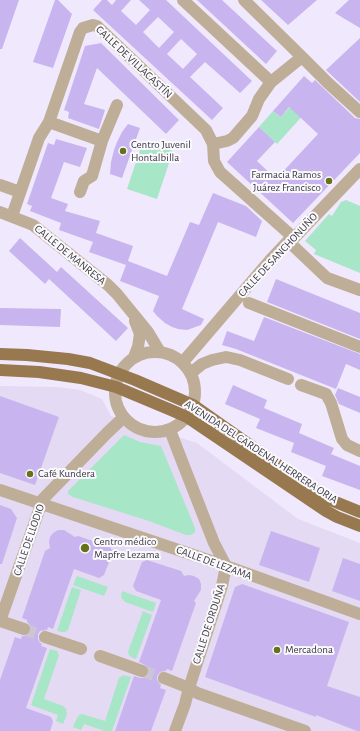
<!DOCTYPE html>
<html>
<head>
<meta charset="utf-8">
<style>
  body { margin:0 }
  canvas { display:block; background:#f0e8fc }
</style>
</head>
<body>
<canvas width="360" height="731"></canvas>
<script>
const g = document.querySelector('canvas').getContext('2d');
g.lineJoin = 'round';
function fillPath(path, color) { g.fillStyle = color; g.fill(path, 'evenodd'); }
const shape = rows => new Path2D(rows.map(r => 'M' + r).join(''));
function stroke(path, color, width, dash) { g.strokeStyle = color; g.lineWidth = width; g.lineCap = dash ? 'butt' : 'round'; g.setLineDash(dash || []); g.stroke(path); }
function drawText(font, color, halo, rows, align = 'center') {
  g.font = font + ' "Alegreya Sans",sans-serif'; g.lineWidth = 4; g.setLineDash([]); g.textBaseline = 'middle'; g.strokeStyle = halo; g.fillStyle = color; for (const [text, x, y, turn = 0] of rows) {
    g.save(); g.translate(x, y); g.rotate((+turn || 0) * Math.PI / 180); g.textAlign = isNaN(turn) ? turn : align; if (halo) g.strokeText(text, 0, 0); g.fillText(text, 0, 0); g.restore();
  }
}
fillPath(shape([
  [0,386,57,387,80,390,102,399,111,416,197,443,298,519,360,543,360,731,0,731]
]), '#e4daf4');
fillPath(shape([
  [294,102,306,112,277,144,259,127,273,111,281,117],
  [143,141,173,151,157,199,127,189],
  [346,200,360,206,360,273,314,254,316,250,305,241,329,214,332,216,341,202],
  [124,435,140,442,161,446,195,528,195,532,193,534,190,535,186,535,149,521,73,497,68,494,68,491],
  [77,576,108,587,104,596,73,585],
  [72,587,81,590,68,630,65,632,62,632,57,631],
  [122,591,156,603,153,612,125,602,121,597],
  [143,611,152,615,136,659,131,657,129,655,128,652],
  [50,649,57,651,59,655,44,699,63,706,66,709,67,714,63,724,56,721,58,715,31,705],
  [123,675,131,677,112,731,105,731,84,724,81,730,73,727,77,718,79,715,82,714,105,721,119,678]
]), '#a7e6c7');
fillPath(shape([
  [0,0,19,0,2,49,0,49],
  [55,0,58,0,72,14,53,68,33,62],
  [102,0,107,0,112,5,116,0,131,0,121,11,136,25,150,10,139,0,166,0,252,81,240,93,205,62,190,77,223,108,212,120,93,10],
  [158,17,174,32,159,48,143,32],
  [181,39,197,54,183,69,167,54],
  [197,0,222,0,277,51,266,64],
  [261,0,317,0,288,25],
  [349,0,360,0,360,28,335,13],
  [360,38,360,102,326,70],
  [101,43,179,120,166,134,97,68,84,104,105,110,99,129,68,118,69,112,64,110,85,46],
  [304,76,312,83,315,80,355,118,360,119,360,153,293,223,227,162,259,127,275,142,257,161,276,179,318,134,289,107,281,117,273,111],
  [128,124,140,128,122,178,110,174,111,162,114,150,117,142,122,132],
  [56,139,87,148,80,167,64,162,51,198,68,204,65,211,100,221,96,233,133,246,128,261,167,276,190,222,199,225,213,193,246,206,262,221,256,237,218,222,182,309,204,319,201,325,187,330,178,329,172,327,165,323,157,316,153,311,159,296,120,281,126,265,89,252,93,242,59,230,61,223,30,211,32,206,27,204,48,143,54,145],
  [20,238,57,272,61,267,128,328,116,341,49,279,45,284,9,251],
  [276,279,360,313,360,339,267,302],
  [0,308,61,309,60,327,0,325],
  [264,317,360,354,360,370,346,364,336,389,236,349,222,345,227,331,254,341],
  [233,385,267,400,264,408,302,424,299,433,334,448,331,454,360,466,360,490,322,476,326,466,291,452,294,443,256,428,260,419,225,404],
  [338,388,360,397,360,413,339,404,335,395],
  [0,396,59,417,35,485,0,473],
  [0,505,11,509,17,518,2,564,0,564],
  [58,530,64,530,75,537,78,536,110,547,113,552,104,575,99,578,74,569,53,629,48,627,47,630,44,630,40,631,38,634,38,639,39,642,42,644,41,646,47,648,26,708,51,717,53,722,50,731,0,731,0,680,15,637,21,639,22,636,26,636,29,634,31,632,31,627,29,624,27,622,27,620,22,618,45,551,50,548,49,542,50,537,53,533],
  [271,531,320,548,309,582,259,565],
  [343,558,360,564,360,601,332,591],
  [147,560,181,571,184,576,189,575,194,576,199,579,201,584,201,590,194,601,196,603,172,671,167,669,166,671,163,671,160,672,157,676,157,679,158,682,161,685,160,688,166,690,151,731,115,731,134,676,140,678,144,678,147,676,149,673,149,669,147,666,139,662,161,600,136,591,133,586,142,562],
  [242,584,349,622,327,686,360,697,360,731,357,731,316,715,316,717,205,677,235,587]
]), '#c8b5ef');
stroke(shape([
  [24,629,45,637],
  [142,671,164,678]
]), '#ccc5d6', 12, [12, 6]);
stroke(shape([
  [183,0,271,82,302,57],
  [244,0,302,57,328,83,360,112],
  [49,122,102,141],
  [213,144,227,141,233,138,252,116,259,99,271,82],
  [0,185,20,192],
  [80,192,84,181,92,176,102,141,117,105],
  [0,212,33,225,108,285,117,294,148,332,160,352],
  [12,216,39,138,49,122,80,32,83,28,93,25,97,26,206,130,213,144,214,161,220,172,294,238],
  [288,241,327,278,360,290],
  [249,303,360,347],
  '115 392a40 40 0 1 1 80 0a40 40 0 1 1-80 0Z',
  [134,357,138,347,140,334,135,321],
  [183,362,272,258,288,241,294,238,360,169],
  [191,373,202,364,212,360,226,357,240,360,288,379],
  [301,385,326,394,331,403,342,439,347,445,360,451],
  [170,430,178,451,214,543,226,566,222,586,189,688,185,704,175,731],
  [0,490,226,566,360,614],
  [0,621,43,499,107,433,123,418],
  [0,621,24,629],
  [45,637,81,649],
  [100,656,142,671],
  [164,678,189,688,197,693,305,731]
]), '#bfae97', 12);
stroke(shape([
  [0,354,27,355,68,359,90,363,135,380,193,405,312,489,328,499,360,512],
  [0,370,39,372,81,378,116,387,171,410,187,417,326,511,337,517,360,526]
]), '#98794f', 12);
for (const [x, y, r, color] of [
  [123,151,4,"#687018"],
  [329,181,4,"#687018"],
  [30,474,4,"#687018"],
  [85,548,5,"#687018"],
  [277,650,4,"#687018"]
]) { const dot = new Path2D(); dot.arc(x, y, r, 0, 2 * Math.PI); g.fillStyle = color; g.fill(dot); stroke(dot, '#faf9fd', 1.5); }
drawText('11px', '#3c3940', '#faf9fd', [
  ["CALLE DE VILLACASTÍN",134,62,43],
  ["CALLE DE MANRESA",70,255,39],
  ["CALLE DE SANCHONUÑO",278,255,-47],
  ["AVENIDA DEL CARDENAL HERRERA ORIA",261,452,33],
  ["CALLE DE LLODIO",29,540,-71],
  ["CALLE DE LEZAMA",214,563,20],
  ["CALLE DE ORDUÑA",209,624,-72]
]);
drawText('11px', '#3c3940', '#faf9fd', [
  ["Centro Juvenil",131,145],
  ["Hontalbilla",131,158],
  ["Farmacia Ramos",321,175,"right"],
  ["Juárez Francisco",321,188,"right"],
  ["Café Kundera",38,474],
  ["Centro médico",94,542],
  ["Mapfre Lezama",94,555],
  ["Mercadona",285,650]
], 'left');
</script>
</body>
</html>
